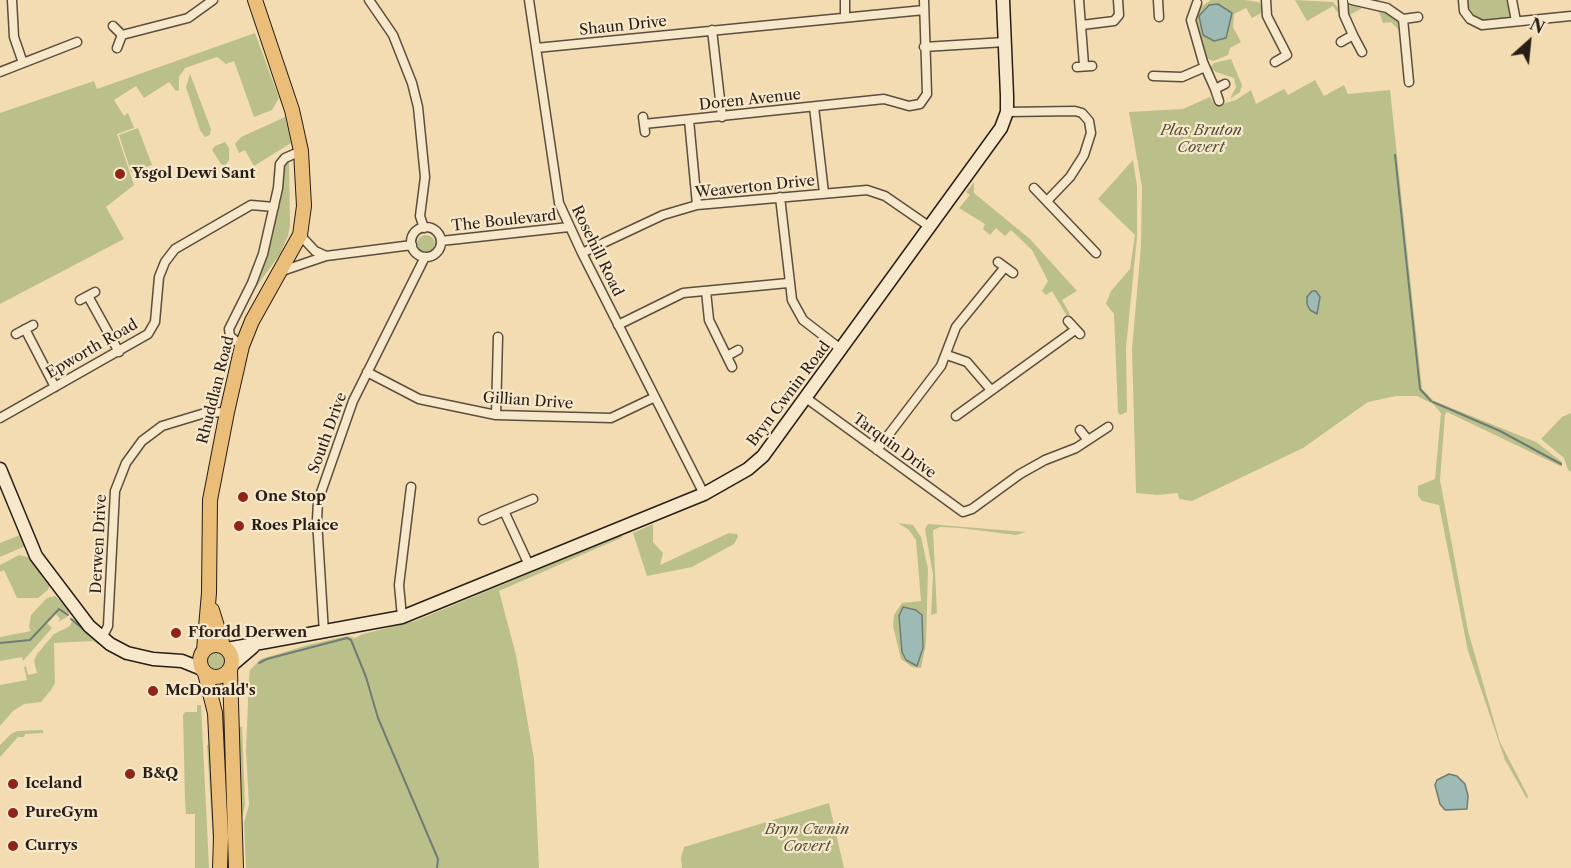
<!DOCTYPE html>
<html>
<head>
<meta charset="utf-8">
<style>
  body { margin:0 }
  #map { position:relative; width:1571px; height:868px; overflow:hidden; background:#f3dcb1; font-family:"Libre Caslon Text",serif }
  canvas { display:block }
  .north { position:absolute; left:1499px; top:12px; width:60px; height:60px; -webkit-text-stroke:4px #f7e8cc; paint-order:stroke; rotate:27deg; font-size:16px; font-weight:700; line-height:24px; text-align:center; color:#281e16 }
  .north::after { content:''; display:block; margin:auto; width:21px; height:27px; background:#281e16; clip-path:polygon(50% 0,100% 100%,50% 72%,0 100%) }
</style>
</head>
<body>
<div id="map">
<canvas width="1571" height="868"></canvas>
<div class="north">N</div>
</div>
<script>
const g = document.querySelector('canvas').getContext('2d');
g.lineJoin = 'round';
function fillPath(path, color) { g.fillStyle = color; g.fill(path, 'evenodd'); }
const shape = rows => new Path2D(rows.map(r => 'M' + r).join(''));
function stroke(path, color, width, dash) { g.strokeStyle = color; g.lineWidth = width; g.lineCap = dash ? 'butt' : 'round'; g.setLineDash(dash || []); g.stroke(path); }
function drawText(font, color, halo, rows, align = 'center') {
  g.font = font + ' "Libre Caslon Text",serif'; g.lineWidth = 4.5; g.setLineDash([]); g.textBaseline = 'middle'; g.strokeStyle = halo; g.fillStyle = color; for (const [text, x, y, turn = 0] of rows) {
    g.save(); g.translate(x, y); g.rotate((+turn || 0) * Math.PI / 180); g.textAlign = isNaN(turn) ? turn : align; if (halo) g.strokeText(text, 0, 0); g.fillText(text, 0, 0); g.restore();
  }
}
fillPath(shape([
  [1211,0,1245,0,1258,2,1263,6,1263,12,1252,18,1246,8,1234,14,1233,27,1241,42,1230,48,1228,55,1213,61,1206,58,1195,21,1198,9],
  [1295,0,1333,2,1339,9,1338,13,1333,6,1307,21],
  [1466,0,1508,0,1511,17,1483,21,1472,15],
  [1350,5,1360,5,1392,14,1399,21,1400,31,1391,22,1383,23,1379,12,1362,8,1348,16,1347,8],
  [255,33,279,98,272,110,254,117,234,61,226,64,217,57,185,68,179,77,179,90,176,91,169,82,144,98,136,86,114,100,124,116,128,113,134,128,117,134,134,185,106,207,124,239,0,304,0,113,94,81,97,89],
  [1231,59,1242,85,1240,92,1230,99,1236,87,1234,78,1216,72,1210,68,1214,63],
  [190,74,211,129,210,135,205,137,200,130,186,87],
  [1315,80,1324,96,1344,85,1348,94,1390,90,1422,389,1434,401,1536,442,1562,462,1562,467,1447,412,1445,414,1440,480,1468,631,1500,742,1528,796,1527,799,1505,760,1468,651,1439,505,1422,501,1418,496,1418,486,1435,479,1441,413,1433,404,1417,396,1396,396,1368,402,1303,448,1192,501,1179,499,1178,493,1157,495,1136,493,1132,349,1141,246,1142,187,1129,112,1183,109,1210,97,1215,106,1236,100,1251,90,1256,104,1284,89,1288,95],
  [285,117,291,143,254,166,245,150,239,153,235,144,241,137],
  [138,128,152,165,131,172,119,135],
  [225,142,229,148,229,160,225,166,221,164,212,150,215,146],
  [289,160,290,226,288,236,280,254,254,290,274,227,282,165],
  [1133,160,1137,186,1137,237,1126,348,1127,412,1120,415,1118,412,1114,314,1106,304,1111,291,1130,269,1135,235,1098,199],
  [974,182,974,193,1030,239,1077,291,1062,300,1070,314,1067,316,1052,291,1046,295,1042,291,1048,281,1032,250,1011,230,1005,236,996,228,990,235,983,229,985,224,959,208,970,195,966,192],
  '417 244a9 9 0 1 1 18 0a9 9 0 1 1-18 0Z',
  [1571,413,1571,472,1568,470,1564,458,1541,439,1562,417],
  [898,523,913,525,921,537,928,569,926,643,921,668,912,667,901,659,893,626,894,615,902,603,921,601,916,540,909,530],
  [653,524,653,542,663,553,660,565,729,533,737,534,738,537,734,544,692,567,647,576,633,533],
  [928,524,1026,532,1016,535,960,528,940,527,933,530,937,613,931,615,933,575,925,529],
  [25,533,30,544,0,557,0,543],
  [620,536,623,537,499,591,516,655,534,759,539,868,246,868,244,823,249,805,246,750,249,677,250,670,261,659,308,645,347,636,355,638,363,634,415,621],
  [19,555,32,558,50,584,48,590,38,598,17,598,4,570,0,572,0,565],
  [55,596,70,610,67,617,58,622,60,619,56,614,46,622,52,628,23,661,22,657,0,661,0,637,31,631,29,627,31,615,47,598],
  [73,618,109,650,93,641,54,643,55,683,51,690,41,702,24,704,13,711,0,726,0,685,27,680,24,667,26,666,28,675,37,673,34,661,37,654,54,634,70,626],
  '206 662a11 11 0 1 1 22 0a11 11 0 1 1-22 0Z',
  [197,705,201,705,209,868,195,868,195,814,186,814,185,800,183,715,185,712,197,712],
  [242,726,245,805,242,817,239,728],
  [43,730,43,733,25,734,24,737,18,737,0,757,0,745,11,734,17,731],
  [213,744,216,816,214,862,207,745],
  [829,803,844,868,682,868,681,858,684,847]
]), '#bbc08b');
const water = shape([
  [1218,4,1232,13,1226,38,1214,41,1203,35,1199,16,1209,5,1218,4],
  [1312,291,1316,291,1320,297,1317,314,1310,310,1307,304,1307,297,1312,291],
  [903,607,916,610,922,615,923,648,917,666,906,660,902,652,899,616,903,607],
  [1449,774,1457,776,1465,784,1468,796,1467,809,1445,810,1440,804,1435,785,1437,780,1449,774]
]);
fillPath(water, '#9ebab5');
stroke(water, '#6f7c75', 1.5);
stroke(shape([
  [1395,155,1420,389,1431,401],
  [1433,402,1500,431,1561,464],
  [71,619,99,642],
  [0,643,30,640,59,609,68,615],
  [259,663,267,659,347,638,351,640,366,677,378,718,438,859,437,868]
]), '#6f7c75', 2);
const street = shape([
  [12,0,14,37,23,63],
  [369,0,393,35,412,83,418,107,425,177,420,216,424,228],
  [529,0,559,203,582,253,704,494],
  [1079,0,1084,65],
  [1158,0,1159,17],
  [1266,0,1267,16,1287,55,1275,62],
  [1352,0,1387,8,1403,19,1418,17],
  [1463,0,1464,11,1470,19,1482,25,1571,16],
  [1512,0,1516,21],
  [1197,3,1191,20,1203,62,1215,89,1225,84],
  [845,17,845,0],
  [1403,19,1409,82],
  [1082,25,1114,21,1119,15,1118,0],
  [113,26,122,35,117,48],
  [712,30,722,117],
  [122,35,188,18,213,0],
  [1353,35,1362,52],
  [1341,42,1353,35,1344,15,1343,0],
  [924,47,1005,42],
  [536,48,924,10],
  [1077,67,1092,66],
  [0,72,77,42],
  [1153,76,1182,77,1205,67],
  [1215,89,1219,101],
  [814,107,824,193],
  [1007,112,1075,111,1082,113,1089,121,1091,133,1084,155,1070,177,1047,201],
  [643,117,645,132],
  [689,120,697,205],
  [644,124,884,99,909,106,920,104,927,94,924,0],
  [1034,188,1096,253],
  [780,197,792,300,803,320,842,350],
  '411 242a15 15 0 1 1 30 0a15 15 0 1 1-30 0Z',
  [300,235,315,251,326,256,412,245],
  [441,241,569,227],
  [582,253,663,215,697,205,867,190,885,196,930,227],
  [998,262,1013,273],
  [279,272,326,256],
  [706,291,709,320,732,367],
  [88,296,119,352],
  [80,300,95,292],
  [1068,321,1080,334],
  [618,325,683,293,788,283],
  [25,329,55,387],
  [16,334,33,325],
  [242,346,230,336,229,329,252,283,263,254,278,188,280,164,285,158,301,151],
  [947,355,967,362,991,390],
  [727,356,738,350],
  [367,372,419,399,496,415,611,418,655,397],
  [806,398,963,512,972,509,1020,474,1045,460,1076,448,1108,427],
  [496,415,498,337],
  [956,416,1075,330],
  [0,418,148,334,155,322,159,277,165,262,175,249,251,205,274,207],
  [1080,430,1088,440],
  [877,450,941,366,956,327,1005,267],
  [483,520,504,511],
  [529,565,504,511,533,499],
  [402,617,399,585,411,487],
  [324,633,317,520,318,501,353,401,425,257],
  [102,638,108,626,115,491,126,463,142,441,162,426,205,413,227,412]
]);
const secondary = shape([
  [0,469,36,556,89,626,110,644,127,653,153,659,182,661,202,669],
  [227,649,402,617,704,494,748,469,763,456,1001,128,1007,112,1007,96,1003,0],
  [232,665,253,647]
]);
const primary = shape([
  [212,610,223,646],
  '200 661a16 16 0 1 1 32 0a16 16 0 1 1-32 0Z',
  [204,650,209,593,210,500,227,412,242,346,252,321,300,235,304,206,301,151,292,110,255,0],
  [230,670,236,868],
  [205,673,215,713,221,837,220,868]
]);
stroke(street, '#5b4e3d', 11);
stroke(secondary, '#281e16', 15);
stroke(primary, '#281e16', 16);
stroke(street, '#f7e8cc', 8);
stroke(secondary, '#f7e8cc', 12);
stroke(primary, '#eabe78', 14);
for (const [x, y, r, color] of [
  [120,174,6,"#8f2418"],
  [243,497,6,"#8f2418"],
  [239,526,6,"#8f2418"],
  [176,633,6,"#8f2418"],
  [153,691,6,"#8f2418"],
  [130,774,6,"#8f2418"],
  [13,784,6,"#8f2418"],
  [13,813,6,"#8f2418"],
  [13,846,6,"#8f2418"]
]) { const dot = new Path2D(); dot.arc(x, y, r, 0, 2 * Math.PI); g.fillStyle = color; g.fill(dot); stroke(dot, '#f7e8cc', 2); }
drawText('15px', '#281e16', '#f7e8cc', [
  ["Shaun Drive",623,26,-6],
  ["Doren Avenue",750,100,-6],
  ["Weaverton Drive",755,187,-6],
  ["The Boulevard",504,221,-6],
  ["Rosehill Road",597,251,64],
  ["Epworth Road",92,349,-30],
  ["Rhuddlan Road",216,390,-76],
  ["Bryn Cwnin Road",789,394,-53],
  ["Gillian Drive",528,401,4],
  ["South Drive",328,433,-70],
  ["Tarquin Drive",894,446,36],
  ["Derwen Drive",99,544,-87]
]);
drawText('italic 15px', '#544f39', '#f7e8cc', [
  ["Plas Bruton",1201,131],
  ["Covert",1201,148],
  ["Bryn Cwnin",807,830],
  ["Covert",807,847]
]);
drawText('bold 15px', '#281e16', '#f7e8cc', [
  ["Ysgol Dewi Sant",132,174],
  ["One Stop",255,497],
  ["Roes Plaice",251,526],
  ["Ffordd Derwen",188,633],
  ["McDonald's",165,691],
  ["B&Q",142,774],
  ["Iceland",25,784],
  ["PureGym",25,813],
  ["Currys",25,846]
], 'left');
</script>
</body>
</html>
